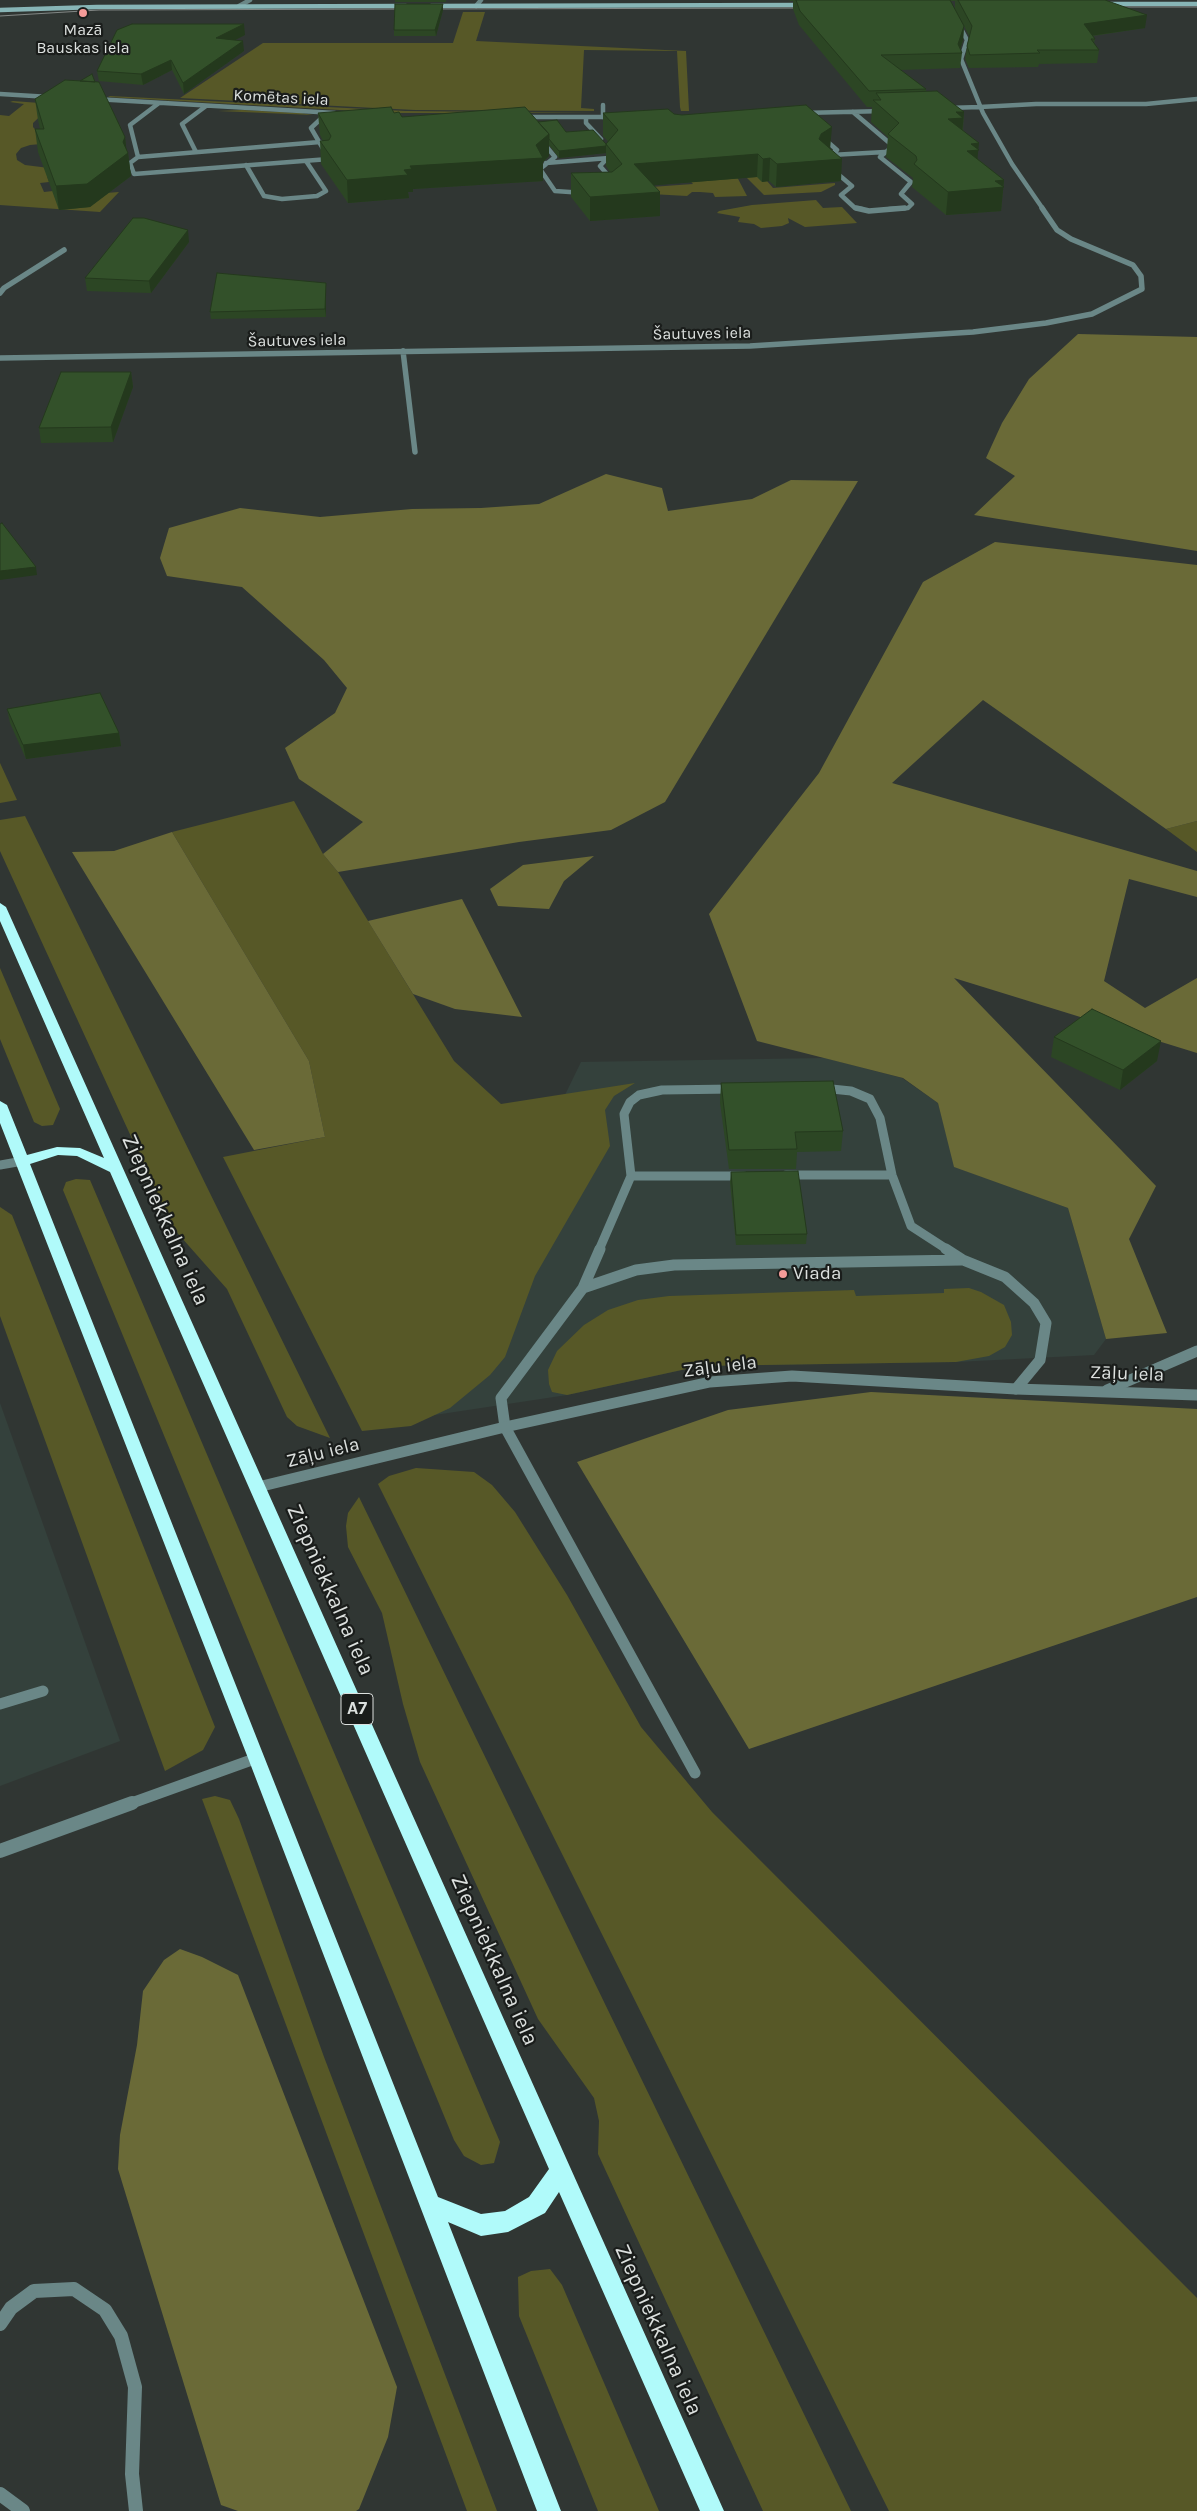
<!DOCTYPE html>
<html>
<head>
<meta charset="utf-8">
<style>
  body { margin:0 }
  canvas { display:block; background:#303633 }
</style>
</head>
<body>
<canvas width="1197" height="2511"></canvas>
<script>
const g = document.querySelector('canvas').getContext('2d');
g.lineJoin = 'round';
function fillPath(path, color) { g.fillStyle = color; g.fill(path, 'evenodd'); }
const shape = rows => new Path2D(rows.map(r => 'M' + r).join(''));
function stroke(path, color, width, dash) { g.strokeStyle = color; g.lineWidth = width; g.lineCap = dash ? 'butt' : 'round'; g.setLineDash(dash || []); g.stroke(path); }
function drawText(font, color, halo, rows, align = 'center') {
  g.font = font + ' Karla,sans-serif'; g.lineWidth = 4.5; g.setLineDash([]); g.textBaseline = 'middle'; g.strokeStyle = halo; g.fillStyle = color; for (const [text, x, y, turn = 0] of rows) {
    g.save(); g.translate(x, y); g.rotate((+turn || 0) * Math.PI / 180); g.textAlign = isNaN(turn) ? turn : align; if (halo) g.strokeText(text, 0, 0); g.fillText(text, 0, 0); g.restore();
  }
}
fillPath(shape([
  [825,1058,902,1078,938,1103,955,1167,1068,1208,1106,1339,1094,1355,956,1362,700,1366,567,1395,408,1419,581,1062],
  [0,1403,120,1741,0,1786]
]), '#34413c');
fillPath(shape([
  [463,12,485,12,476,41,686,51,689,111,681,111,680,107,677,51,584,50,581,108,594,109,594,111,415,110,180,98,263,43,453,43],
  [110,96,406,111,593,113,393,113,108,97],
  [13,101,53,104,33,123,33,127,39,134,103,138,30,145,21,148,16,154,17,160,25,165,57,169,47,176,49,182,40,183,44,192,53,191,55,197,119,192,100,212,0,205,0,115,9,116,24,104,10,102],
  [242,110,301,113,313,115,218,111],
  [747,169,767,181,773,188,835,183,835,185,821,192,764,195,746,177],
  [735,173,747,196,715,197,713,193,700,192,692,192,687,196,651,194,637,188,693,184,686,176],
  [816,200,823,208,842,207,857,223,805,227,788,218,789,223,782,226,761,228,754,224,738,222,740,217,717,213,719,211,752,205],
  [0,763,17,800,0,803],
  [294,801,323,854,338,872,454,1061,501,1104,635,1083,614,1096,605,1110,610,1146,535,1276,505,1357,490,1375,450,1408,411,1426,362,1431,223,1157,325,1137,309,1061,172,832],
  [25,816,330,1438,297,1426,287,1417,227,1289,173,1228,0,851,0,820],
  [1197,821,1197,852,1166,829],
  [0,968,60,1109,53,1125,42,1126,34,1122,0,1039],
  [76,1179,90,1180,500,2142,494,2163,481,2165,464,2156,454,2140,63,1190,66,1182],
  [0,1207,12,1215,215,1727,203,1750,165,1771,0,1316],
  [969,1288,981,1292,1004,1305,1011,1322,1012,1335,1005,1347,989,1356,956,1362,700,1366,567,1395,552,1392,549,1384,548,1370,557,1351,584,1325,608,1310,638,1300,669,1296,854,1290,856,1296,944,1293,944,1289],
  [416,1468,474,1472,492,1485,515,1512,567,1595,641,1727,712,1812,1197,2298,1197,2511,889,2511,378,1484,389,1476],
  [359,1497,851,2511,763,2511,598,2154,599,2121,594,2098,538,2019,420,1762,403,1704,382,1613,348,1547,346,1526,348,1513],
  [215,1796,230,1800,239,1819,324,2057,497,2511,467,2511,202,1799],
  [550,2269,562,2285,659,2511,598,2511,519,2316,518,2277,531,2271]
]), '#575827');
fillPath(shape([
  [1078,334,1197,337,1197,551,974,515,1015,476,986,458,1002,423,1029,379],
  [606,474,662,488,668,511,752,499,791,480,858,481,665,802,611,830,519,842,338,872,323,854,363,822,299,779,285,748,335,713,347,688,324,660,242,587,167,576,160,558,169,528,240,508,320,517,412,509,481,508,539,504],
  [995,542,1197,565,1197,821,1166,829,983,700,892,783,1197,871,1197,897,1129,879,1104,981,1145,1008,1197,978,1197,1053,954,978,1156,1186,1129,1239,1167,1333,1106,1339,1068,1208,954,1167,938,1103,903,1078,757,1041,709,914,819,773,923,582],
  [172,832,309,1061,325,1137,254,1150,72,852,114,851],
  [594,856,564,881,549,909,498,906,490,889,523,865],
  [462,899,522,1017,455,1009,413,994,368,921],
  [871,1392,1197,1409,1197,1597,749,1749,577,1462,728,1410],
  [180,1949,202,1957,238,1975,397,2387,388,2437,359,2509,356,2511,238,2511,221,2505,118,2169,120,2135,137,2045,143,1991,164,1960]
]), '#6a6a37');
stroke(shape([
  [958,23,967,40,961,59],
  [603,105,603,117],
  [980,107,1036,104,1146,104,1197,99]
]), '#6a8787', 4.5);
stroke(shape([
  [0,293,4,288,64,250]
]), '#6a8787', 5.5);
stroke(shape([
  [822,1088,851,1091,870,1099,880,1118,892,1175,911,1226,948,1250],
  [786,1175,892,1175],
  [631,1176,744,1176],
  [599,1250,631,1176,624,1114,630,1102,639,1095,662,1090,733,1089]
]), '#6a8787', 9);
stroke(shape([
  [600,1249,583,1288,501,1398,505,1427,695,1773],
  [946,1249,963,1260,1005,1277,1034,1303,1046,1323,1040,1360,1016,1389],
  [583,1288,636,1270,674,1265,962,1260],
  [1107,1390,1197,1351],
  [0,1704,43,1691],
  [129,1804,257,1758]
]), '#6a8787', 11);
stroke(shape([
  [0,1851,132,1803],
  [0,2324,11,2308,34,2291,74,2289,105,2310,121,2336,135,2387,132,2474,136,2511],
  [0,2494,23,2511]
]), '#6a8787', 14);
stroke(shape([
  [239,6,250,0],
  [476,6,481,0],
  [961,59,983,113,1012,164,1043,209],
  [0,94,50,97],
  [95,99,335,113],
  [159,103,130,125,138,157,130,163,134,174,329,159,311,128,327,113],
  [947,108,980,107],
  [853,112,893,146,880,157,911,182,901,194,912,204,908,208,889,209],
  [802,113,885,111],
  [522,117,617,117],
  [586,117,586,123,601,139],
  [821,136,837,150,823,159],
  [541,140,555,157,540,169,555,191,584,193],
  [196,152,182,124,206,106],
  [613,152,600,166,613,181],
  [831,155,885,152],
  [138,157,320,142],
  [546,163,609,158],
  [246,165,264,196,282,199,317,196,326,191,306,161],
  [832,169,852,186,841,195,855,208,862,209]
]), '#6a8787', 4.5);
stroke(shape([
  [856,208,869,211,905,208],
  [403,351,415,452],
  [0,358,750,346,973,332,1046,323,1092,314,1142,289,1141,276,1133,265,1071,239,1057,230,1042,208]
]), '#6a8787', 5.5);
stroke(shape([
  [0,1165,23,1161]
]), '#6a8787', 9);
stroke(shape([
  [258,1487,505,1427,710,1382,792,1376,1016,1389,1197,1395]
]), '#6a8787', 11);
stroke(shape([
  [1103,4,1197,4],
  [431,6,806,5],
  [0,10,97,7,406,6]
]), '#87b5b6', 4.5);
fillPath(shape([
  [0,903,6,907,724,2511,700,2511,559,2192,545,2213,508,2232,481,2236,448,2222,561,2511,537,2511,248,1758,0,1123,0,1101,7,1105,27,1155,57,1147,80,1148,104,1158,0,921,0,903],
  [58,1155,77,1156,110,1172,549,2169,529,2197,505,2211,481,2214,438,2197,30,1164,58,1155]
]), '#b0fafa');
stroke(shape([
  [1112,7,1197,7],
  [430,9,807,8],
  [0,16,99,10,407,9]
]), '#828785', 1);
fillPath(shape([
  [395,0,446,0,446,2,395,2],
  [789,0,1105,0,1145,28,1093,36,1095,39,1094,43,1099,50,1097,63,1039,64,1038,67,969,68,965,59,967,46,969,36,964,26,963,40,960,49,962,53,960,68,900,70,926,89,926,91,964,112,963,130,978,159,1004,180,1001,211,946,215,912,187,913,178,886,157,888,137,871,122,872,107,867,107,799,25,793,9,793,1,790,1],
  [950,1,955,1,955,9],
  [443,10,436,36,394,36,394,30],
  [245,35,234,40,244,51,184,94,172,70,143,85,99,81,97,71],
  [35,99,125,137,126,149,128,153,131,176,90,207,59,210,38,152,35,129,40,129,38,120],
  [318,113,394,113,402,117,538,122,566,132,606,144,608,141,603,136,603,113,674,114,830,148,841,181,776,187,769,181,762,182,757,177,654,185,660,216,590,221,571,197,571,173,610,172,606,166,606,153,559,158,549,145,549,156,543,162,543,181,413,189,413,192,408,192,409,198,348,203,321,164,320,141,323,141,320,135],
  [189,242,151,293,87,291,85,278],
  [326,290,326,317,211,319,210,312],
  [131,372,133,387,113,442,41,443,39,428],
  [7,709,119,733,121,746,26,759,10,723],
  [1054,1037,1157,1061,1120,1090,1051,1057],
  [721,1083,843,1131,841,1151,797,1152,796,1169,729,1169,720,1103],
  [731,1172,807,1234,806,1244,736,1245,730,1182]
]), '#2c4624');
fillPath(shape([
  [443,4,443,10,436,36,435,30],
  [1147,15,1145,28,1082,37,1084,24],
  [244,24,245,35,217,49,216,38],
  [964,26,963,40,959,53,958,44],
  [243,41,244,51,184,94,183,83],
  [171,60,172,70,143,85,141,74],
  [956,112,964,112,962,134,948,119],
  [832,127,830,150,842,159,841,181,776,187,777,164,819,139,821,134],
  [549,134,549,156,543,162,543,181,413,189,413,192,408,192,409,198,348,203,347,180,404,170,410,166,536,145],
  [125,137,127,154,128,153,131,176,90,207,59,210,56,186,123,142],
  [979,143,976,173,967,151,971,144],
  [606,146,606,153,559,158,559,151],
  [758,154,757,177,634,187,634,164],
  [770,158,769,181,762,182,763,159],
  [1004,180,1001,211,946,215,948,192,995,181],
  [660,192,660,216,590,221,590,197],
  [188,230,189,242,151,293,149,281],
  [326,283,326,317,325,309],
  [131,372,133,387,113,442,111,427],
  [36,567,37,575,0,580,0,571],
  [119,733,121,746,26,759,23,745],
  [1161,1041,1157,1061,1120,1090,1123,1070]
]), '#24391d');
const building = shape([
  [796,0,950,0,964,26,958,44,962,53,881,55,926,89,869,91,800,11,796,0],
  [958,0,1105,0,1147,15,1084,24,1095,39,1091,39,1099,50,1037,50,1040,53,970,55,967,46,972,26,958,0],
  [395,4,443,4,435,30,394,30,395,4],
  [132,24,244,24,216,38,243,41,183,83,171,60,141,74,97,71,117,30,132,24],
  [92,74,95,82,80,81,92,74],
  [65,80,99,82,125,137,123,142,128,153,87,184,56,186,35,129,44,129,35,99,65,80],
  [937,91,964,112,956,112,963,118,948,119,979,143,971,144,979,150,967,151,1004,180,995,181,1004,187,948,192,914,164,917,160,916,156,888,134,899,123,873,100,881,100,876,93,937,91],
  [806,105,832,127,821,134,819,139,842,159,777,164,770,158,763,159,758,154,634,164,660,192,590,197,571,173,612,172,622,164,606,144,618,130,603,113,668,109,674,114,682,115,806,105],
  [391,107,394,113,399,112,402,117,525,107,549,134,536,145,543,158,410,166,412,169,404,170,408,175,347,180,320,141,329,140,331,136,318,113,391,107],
  [557,120,566,132,593,130,606,144,606,146,559,151,549,139,549,134,538,122,557,120],
  [133,218,144,218,188,230,149,281,85,278,133,218],
  [217,273,326,283,325,309,210,312,217,273],
  [61,372,131,372,111,427,39,428,61,372],
  [2,523,36,567,0,571,0,524,2,523],
  [100,693,119,733,23,745,7,709,100,693],
  [1092,1009,1161,1041,1123,1070,1054,1037,1092,1009],
  [833,1081,843,1131,795,1132,797,1149,729,1150,721,1083,833,1081],
  [798,1171,807,1234,736,1235,731,1172,798,1171]
]);
fillPath(building, '#33512a');
stroke(building, '#24391d', 1);
for (const [x, y, r, color] of [
  [83,13,5,"#f59b98"],
  [783,1274,5,"#f59b98"]
]) { const dot = new Path2D(); dot.arc(x, y, r, 0, 2 * Math.PI); g.fillStyle = color; g.fill(dot); stroke(dot, '#1a1d1b', 2); }
drawText('16px', '#dce0de', '#1a1d1b', [
  ["Mazā",83,30],
  ["Bauskas iela",83,48]
]);
drawText('16px', '#dce0de', '#1a1d1b', [
  ["Komētas iela",281,98,3],
  ["Šautuves iela",702,334,-1],
  ["Šautuves iela",297,341,-1]
]);
for (const [x, y, w] of [
  [357,1709,32]
]) { const box = new Path2D(); box.roundRect(x - w / 2, y - 15.5, w, 31, 4); g.fillStyle = '#1a1d1b'; g.fill(box); stroke(box, '#dce0de', 1); }
drawText('bold 18px', '#dce0de', null, [
  ["A7",357,1709]
]);
drawText('19px', '#dce0de', '#1a1d1b', [
  ["Viada",793,1274]
], 'left');
drawText('19px', '#dce0de', '#1a1d1b', [
  ["Zāļu iela",720,1367,-7],
  ["Zāļu iela",1127,1374,2],
  ["Zāļu iela",323,1453,-14]
]);
drawText('22px', '#dce0de', '#1a1d1b', [
  ["Ziepniekkalna iela",165,1220,66],
  ["Ziepniekkalna iela",330,1590,66],
  ["Ziepniekkalna iela",494,1960,66],
  ["Ziepniekkalna iela",658,2330,66]
]);
</script>
</body>
</html>
